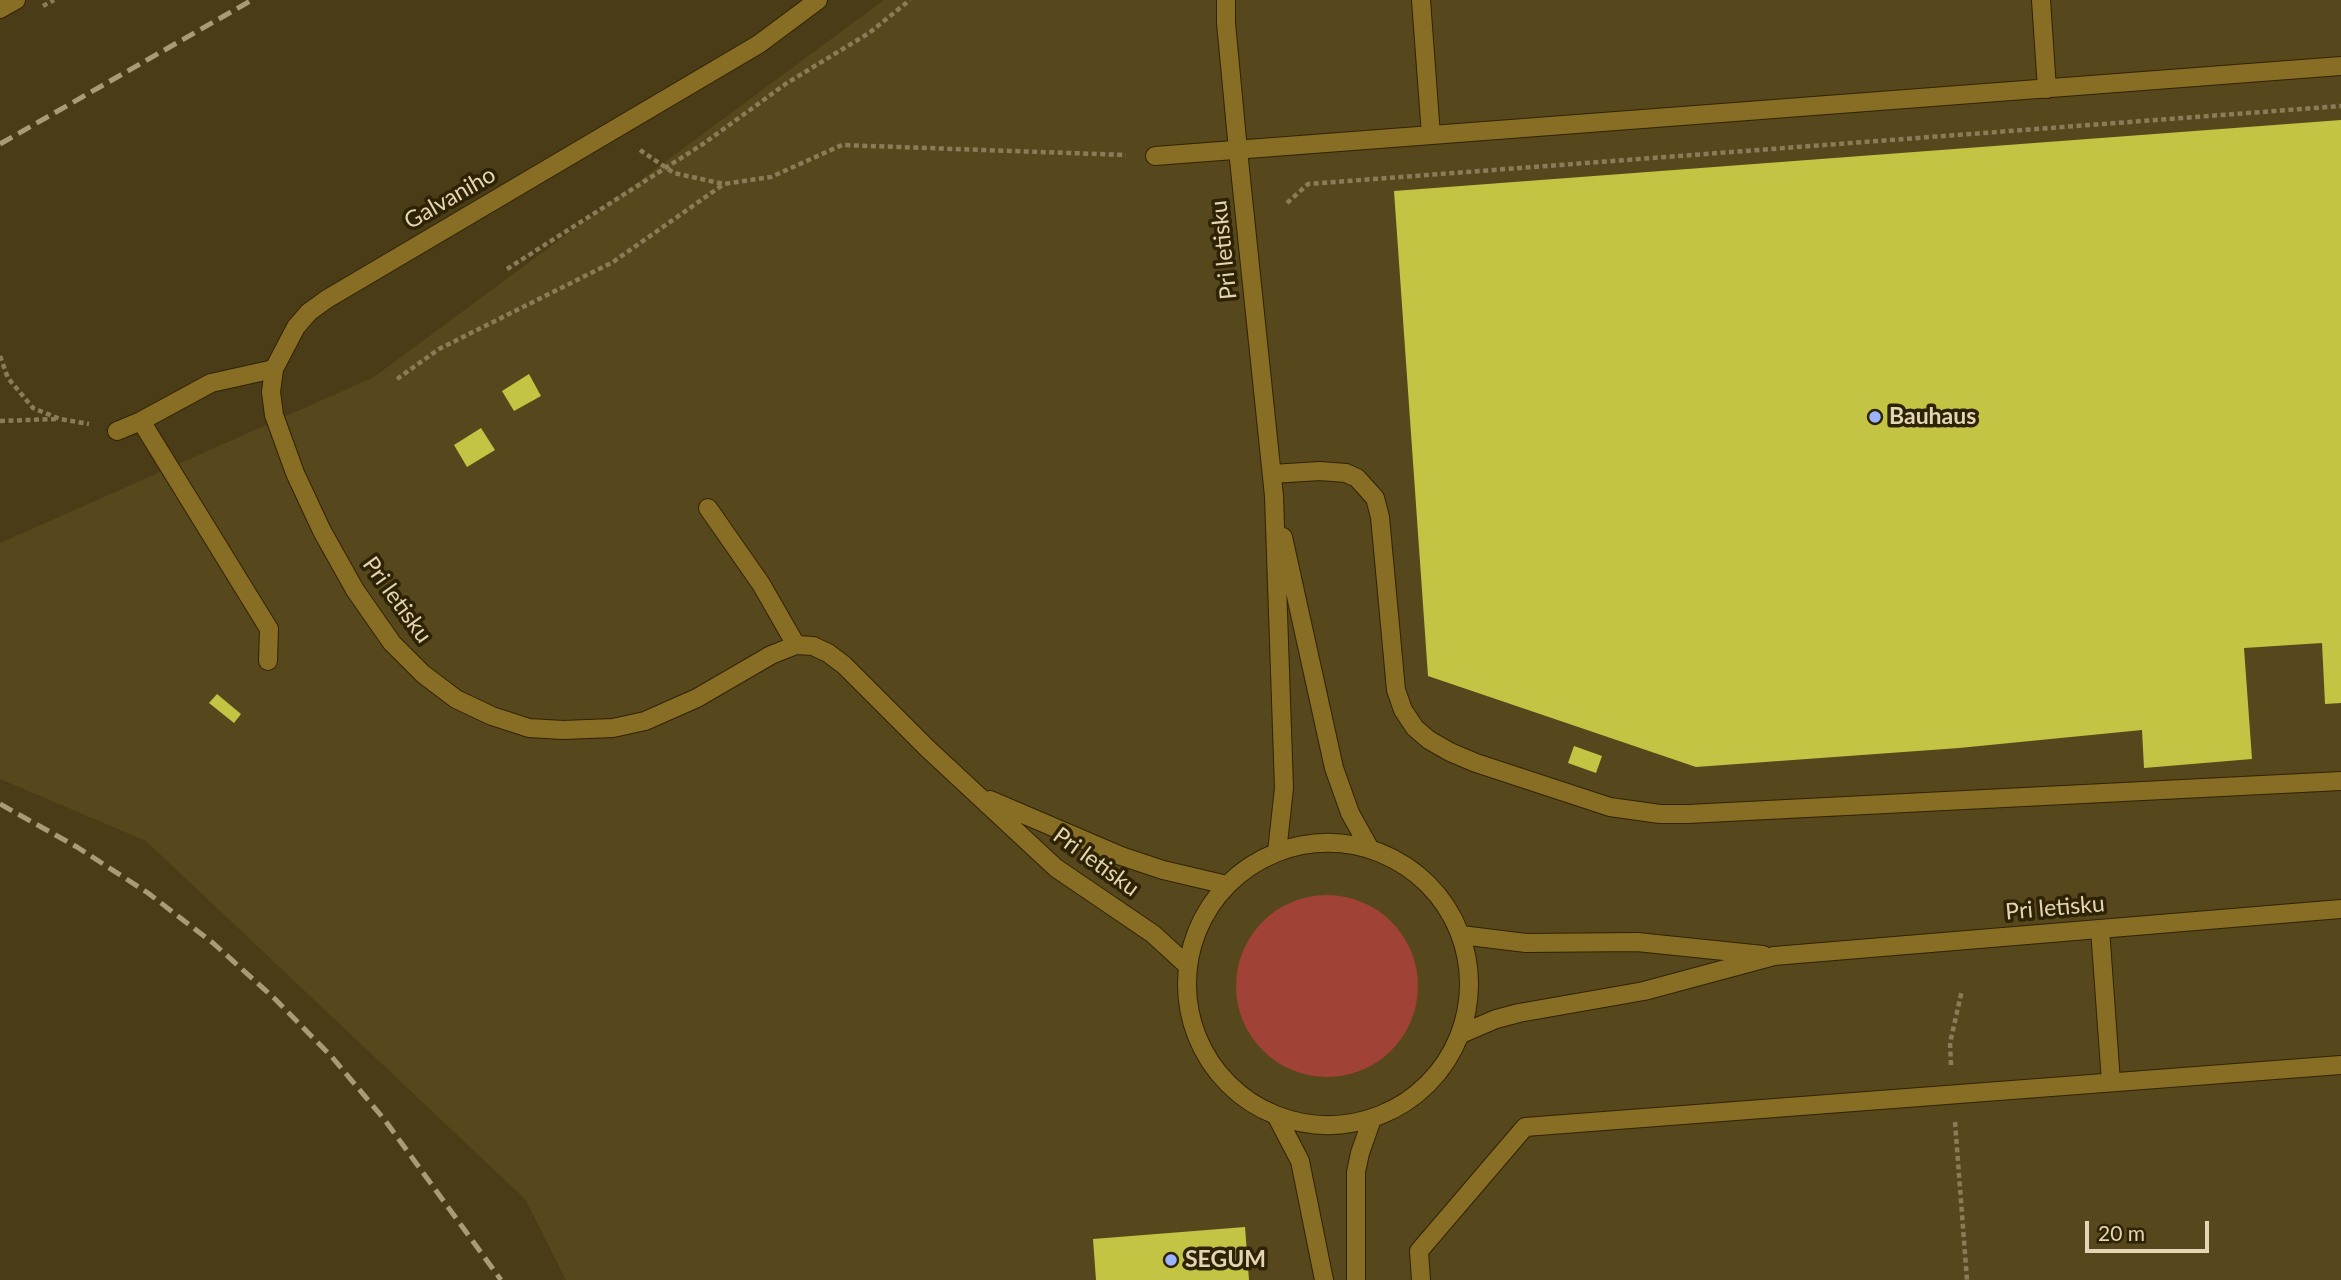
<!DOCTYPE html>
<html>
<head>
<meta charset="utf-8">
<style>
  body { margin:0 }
  #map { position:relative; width:2341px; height:1280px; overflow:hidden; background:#4a3c16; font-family:Lato,sans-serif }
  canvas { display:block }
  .scale { position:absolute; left:2085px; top:1221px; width:124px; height:32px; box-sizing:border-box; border:4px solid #e4d6b4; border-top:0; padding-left:9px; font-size:21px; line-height:24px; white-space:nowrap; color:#e4d6b4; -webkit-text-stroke:5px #2e2305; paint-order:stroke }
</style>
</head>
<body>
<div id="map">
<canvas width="2341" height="1280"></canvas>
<div class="scale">20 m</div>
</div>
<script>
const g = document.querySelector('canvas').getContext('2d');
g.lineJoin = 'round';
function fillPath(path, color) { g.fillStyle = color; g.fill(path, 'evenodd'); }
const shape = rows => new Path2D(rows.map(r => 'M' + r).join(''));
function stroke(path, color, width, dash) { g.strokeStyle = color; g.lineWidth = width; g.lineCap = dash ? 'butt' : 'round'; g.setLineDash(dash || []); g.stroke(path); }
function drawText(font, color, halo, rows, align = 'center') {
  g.font = font + ' Lato,sans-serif'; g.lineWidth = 7; g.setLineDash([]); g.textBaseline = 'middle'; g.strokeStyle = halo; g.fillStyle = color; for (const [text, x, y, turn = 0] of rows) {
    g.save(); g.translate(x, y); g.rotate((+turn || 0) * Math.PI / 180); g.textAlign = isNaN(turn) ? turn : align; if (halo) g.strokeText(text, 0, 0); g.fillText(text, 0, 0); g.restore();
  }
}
fillPath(shape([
  [884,0,2341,0,2341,1280,566,1280,525,1199,146,841,0,779,0,543,374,377]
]), '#57471c');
fillPath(shape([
  '1236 986a91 91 0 1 1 182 0a91 91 0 1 1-182 0Z'
]), '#a04236');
fillPath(shape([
  [2341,120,2341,703,2325,704,2322,643,2244,648,2252,759,2144,768,2142,730,1959,748,1696,767,1428,676,1394,191],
  [529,374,541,396,514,411,502,391],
  [481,428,495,450,467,467,454,445],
  [217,694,241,714,234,723,209,703],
  [1574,746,1602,756,1596,773,1568,763],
  [1245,1227,1249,1280,1096,1280,1093,1239]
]), '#c3c444');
const service = shape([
  [1421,0,1431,135],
  [2041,0,2047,89],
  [1155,156,2341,66],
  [141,421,269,629,268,661],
  [117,431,141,421,211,383,274,369],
  [1272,474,1320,471,1346,473,1357,478,1375,498,1380,517,1396,690,1403,710,1415,728,1429,740,1450,752,1476,763,1610,807,1660,814,1688,814,2341,781],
  [708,508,761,584,796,645],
  [2100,929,2111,1082],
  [1421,1280,1419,1251,1525,1127,2341,1065]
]);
const minor = shape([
  [1226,0,1226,23,1238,150,1274,496,1284,788,1277,852],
  [274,369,271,392,274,415,295,473,322,531,355,590,392,643,423,674,456,699,492,716,529,728,563,730,613,728,645,721,697,698,771,655,796,645,813,646,828,653,844,665,928,749,1056,868,1153,934,1188,966],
  [1283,537,1334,768,1350,813,1370,849],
  [990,800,1121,856,1163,870,1227,885],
  '1187 984a141 141 0 1 1 282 0a141 141 0 1 1-282 0Z',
  [1461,935,1526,943,1637,942,1763,955],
  [1461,1034,1496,1019,1519,1013,1644,991,1774,956,2341,909],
  [1277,1117,1300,1161,1324,1280],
  [1356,1280,1356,1172,1360,1153,1372,1119]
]);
const secondary = shape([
  [0,9,16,0],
  [274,369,296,327,309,312,327,299,759,44,818,0]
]);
stroke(service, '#302300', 20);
stroke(minor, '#302300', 20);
stroke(secondary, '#302300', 20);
stroke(shape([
  [43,6,54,0],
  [640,150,674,173,724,184,771,177,842,145,1126,155],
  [1287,203,1308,184,2341,106],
  [507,269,703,144,787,83,869,33,910,0],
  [0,356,8,378,33,408,60,419,89,424],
  [397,379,439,349,613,262,724,184],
  [0,421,56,419],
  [1951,1065,1950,1043,1962,990],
  [1955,1122,1967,1280]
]), '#8a7c58', 4.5, [5, 3.5]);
stroke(service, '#886e24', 18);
stroke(minor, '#886e24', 18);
stroke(secondary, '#886e24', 18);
stroke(shape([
  [0,144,252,0],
  [0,804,77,847,148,893,213,943,274,998,332,1057,384,1119,501,1280]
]), '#a99b78', 5, [14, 7]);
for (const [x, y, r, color] of [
  [1875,417,7,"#9cb4fd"],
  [1171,1260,7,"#9cb4fd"]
]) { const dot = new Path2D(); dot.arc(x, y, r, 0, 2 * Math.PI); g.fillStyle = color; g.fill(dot); stroke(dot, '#2e2305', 2.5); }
drawText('23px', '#e4d6b4', '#2e2305', [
  ["Galvaniho",450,198,-30],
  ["Pri letisku",1224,250,-96],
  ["Pri letisku",397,600,54],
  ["Pri letisku",1096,862,36],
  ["Pri letisku",2055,908,-5]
]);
drawText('bold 23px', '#e4d6b4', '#2e2305', [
  ["Bauhaus",1889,417],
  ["SEGUM",1185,1260]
], 'left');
</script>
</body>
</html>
